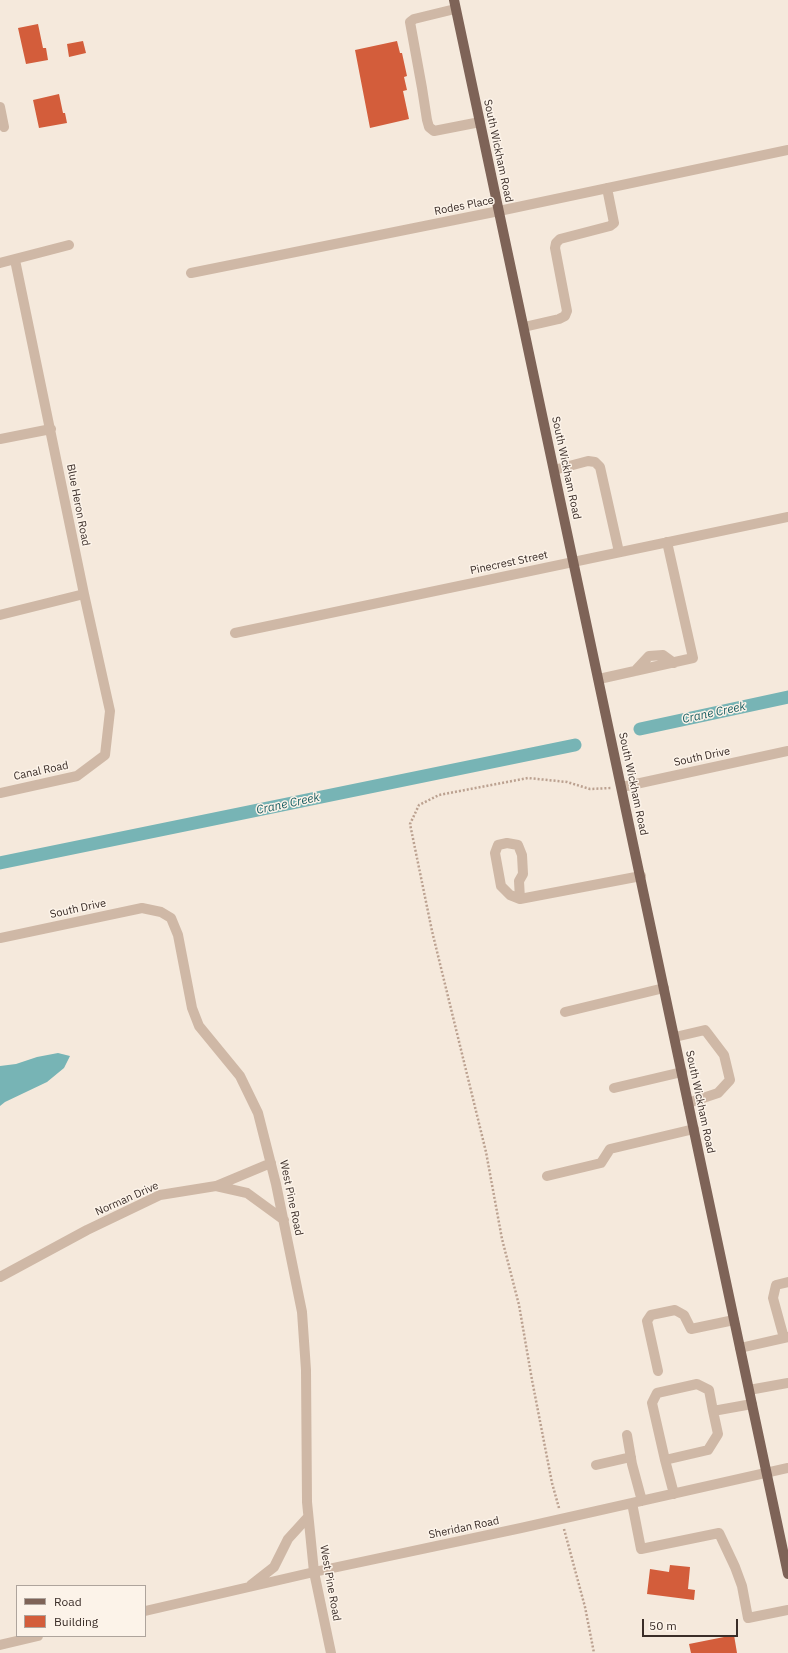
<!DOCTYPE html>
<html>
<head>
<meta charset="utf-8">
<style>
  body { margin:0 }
  #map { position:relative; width:788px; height:1653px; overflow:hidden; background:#f5e9dc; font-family:"IBM Plex Sans",sans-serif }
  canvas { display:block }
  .legend { position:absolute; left:16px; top:1585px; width:130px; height:52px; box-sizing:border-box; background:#fcf3e9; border:1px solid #aea49c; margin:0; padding:5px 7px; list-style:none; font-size:12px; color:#3a2d28 }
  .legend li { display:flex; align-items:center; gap:8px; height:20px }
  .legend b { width:20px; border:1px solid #aea49c }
  .scale { position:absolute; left:642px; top:1619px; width:96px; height:18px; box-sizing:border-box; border:2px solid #3a2d28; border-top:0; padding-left:5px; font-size:12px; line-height:14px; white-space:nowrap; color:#3a2d28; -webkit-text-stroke:3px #fcf3e9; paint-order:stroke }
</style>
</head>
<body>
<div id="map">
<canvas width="788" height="1653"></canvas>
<ul class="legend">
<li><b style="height:5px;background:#7e6357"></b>Road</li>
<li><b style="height:11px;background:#d35d3b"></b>Building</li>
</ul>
<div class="scale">50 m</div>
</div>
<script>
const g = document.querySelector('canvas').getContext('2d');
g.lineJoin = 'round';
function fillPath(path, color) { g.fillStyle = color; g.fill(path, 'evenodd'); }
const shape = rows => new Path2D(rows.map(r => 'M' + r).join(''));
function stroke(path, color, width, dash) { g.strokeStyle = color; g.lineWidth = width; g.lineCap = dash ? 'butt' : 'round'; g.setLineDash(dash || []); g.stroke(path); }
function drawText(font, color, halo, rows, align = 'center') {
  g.font = font + ' "IBM Plex Sans",sans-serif'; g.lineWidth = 3; g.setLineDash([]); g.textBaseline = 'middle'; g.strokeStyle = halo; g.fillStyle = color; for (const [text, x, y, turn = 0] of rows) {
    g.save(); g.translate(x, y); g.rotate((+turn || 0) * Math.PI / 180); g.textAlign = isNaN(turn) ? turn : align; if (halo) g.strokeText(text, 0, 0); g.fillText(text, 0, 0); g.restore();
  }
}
fillPath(shape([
  [58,1053,70,1056,64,1068,47,1082,5,1102,0,1106,0,1066,16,1064,37,1057]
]), '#77b4b5');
stroke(shape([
  [640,729,788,697],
  [0,863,575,745]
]), '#77b4b5', 13);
fillPath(shape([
  [38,24,43,48,46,48,48,60,26,64,18,28],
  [83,41,86,53,69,57,67,44],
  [397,41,400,53,402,53,407,76,404,77,407,90,403,91,409,119,370,128,355,50],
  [59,94,63,113,65,113,67,123,39,128,33,100],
  [670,1565,690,1567,688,1589,695,1590,694,1600,647,1594,650,1569,669,1572],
  [734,1635,737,1653,691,1653,689,1644]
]), '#d35d3b');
stroke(shape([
  [559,1508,552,1483,532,1380,519,1305,502,1239,486,1152,432,931,410,824,419,805,439,795,528,778,567,782,590,789,611,788],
  [564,1529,585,1607,594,1653]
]), '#bba190', 2.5, [2, 2]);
stroke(shape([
  [455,9,414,19,410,22,422,88,427,120,429,127,434,131,480,122],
  [0,107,4,127],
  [0,263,69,245],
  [191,273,499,211,788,150],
  [524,327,559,319,565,316,567,311,555,248,556,243,560,239,610,226,614,223,607,188],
  [0,439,51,429],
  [554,470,588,461,595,462,600,467,619,552],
  [0,615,84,594],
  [235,633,788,517],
  [635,671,649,656,663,655,674,663],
  [599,679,693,658,667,542],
  [622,787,788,751],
  [0,793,77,776,105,755,110,711,84,594,15,260],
  [520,899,519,881,523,874,522,855,518,845,507,843,498,845,495,853,501,886,510,895,520,899,641,876],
  [0,938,142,908,161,912,171,918,178,935,192,1008,199,1026,240,1076,258,1113,276,1184,302,1312,306,1370,307,1502,314,1572,331,1653],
  [565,1012,664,988],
  [675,1037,705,1030,724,1055,730,1080,718,1093,688,1103],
  [614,1088,682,1072],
  [547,1176,601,1163,610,1149,694,1129],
  [216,1186,247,1193,284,1220],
  [0,1277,87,1230,160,1195,216,1186,271,1163],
  [784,1338,773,1298,776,1285,788,1282],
  [740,1348,788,1337],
  [658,1371,647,1321,651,1315,675,1310,684,1315,691,1329,734,1320],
  [749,1390,788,1383],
  [627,1435,632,1464,642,1501],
  [665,1460,652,1403,657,1393,697,1384,709,1390,713,1411],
  [596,1465,631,1457],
  [674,1494,665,1460,708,1450,718,1434,713,1411,752,1404],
  [632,1503,641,1549,719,1533,735,1567,742,1586,748,1618,788,1610],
  [251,1585,274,1567,288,1539,308,1517],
  [145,1611,314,1572,521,1528,788,1468],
  [0,1645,38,1636]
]), '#cfb8a6', 10);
stroke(shape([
  [454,0,788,1574]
]), '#7e6357', 10);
drawText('11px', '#3a2d28', '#fcf3e9', [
  ["South Wickham Road",498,151,78],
  ["Rodes Place",464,206,-11],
  ["South Wickham Road",566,468,78],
  ["Blue Heron Road",78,505,79],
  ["Pinecrest Street",509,563,-12],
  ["South Drive",702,757,-12],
  ["Canal Road",41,771,-12],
  ["South Wickham Road",633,784,78],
  ["South Drive",78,909,-12],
  ["South Wickham Road",700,1102,78],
  ["West Pine Road",291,1198,78],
  ["Norman Drive",127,1199,-24],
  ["Sheridan Road",464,1528,-12],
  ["West Pine Road",330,1583,80]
]);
drawText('italic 12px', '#185d61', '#fcf3e9', [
  ["Crane Creek",714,713,-12],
  ["Crane Creek",288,804,-12]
]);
</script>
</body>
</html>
